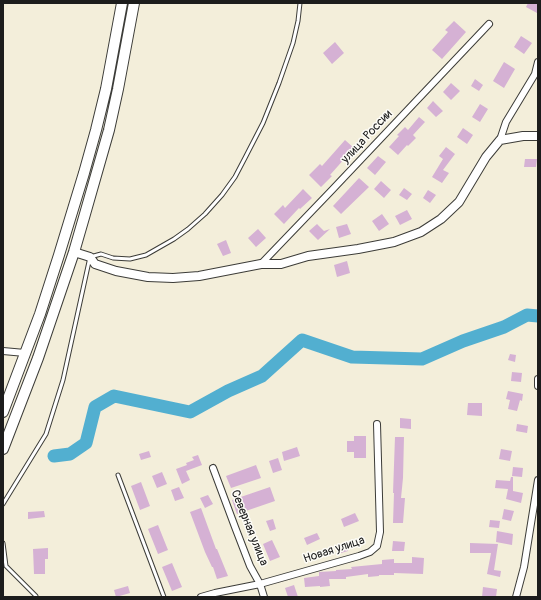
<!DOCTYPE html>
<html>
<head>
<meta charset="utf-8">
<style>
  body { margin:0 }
  #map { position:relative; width:541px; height:600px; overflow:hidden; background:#f3eeda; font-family:Pangolin,sans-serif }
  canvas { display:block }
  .frame { position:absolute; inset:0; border:4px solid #1c1c1c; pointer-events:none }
</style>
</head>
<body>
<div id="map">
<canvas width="541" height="600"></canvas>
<div class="frame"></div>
</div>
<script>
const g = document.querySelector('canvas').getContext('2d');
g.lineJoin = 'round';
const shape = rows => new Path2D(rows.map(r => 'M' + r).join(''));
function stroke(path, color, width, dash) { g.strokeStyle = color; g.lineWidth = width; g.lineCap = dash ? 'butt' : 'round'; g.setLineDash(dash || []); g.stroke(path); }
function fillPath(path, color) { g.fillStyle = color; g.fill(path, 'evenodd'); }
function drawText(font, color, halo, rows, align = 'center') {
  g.font = font + ' Pangolin,sans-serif'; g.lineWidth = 3; g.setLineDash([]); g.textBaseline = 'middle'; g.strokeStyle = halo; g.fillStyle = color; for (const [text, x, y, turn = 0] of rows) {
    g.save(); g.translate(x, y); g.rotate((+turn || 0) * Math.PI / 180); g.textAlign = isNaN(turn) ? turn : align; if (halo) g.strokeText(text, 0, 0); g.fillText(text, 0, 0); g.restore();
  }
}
stroke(shape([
  [54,456,70,454,86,443,95,407,114,396,190,412,228,391,262,376,302,340,352,357,422,359,463,341,504,327,527,315,538,316]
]), '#52afd0', 13);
fillPath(shape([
  [528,3,538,3,538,10,537,13,526,7],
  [454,21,466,32,442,59,432,50,448,32,445,30],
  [521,36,532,43,524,54,514,47],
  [335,42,344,53,332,64,323,53],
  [504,62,515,69,504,88,493,81],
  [475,79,483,85,479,91,471,86],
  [451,83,460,91,451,100,443,92],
  [433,101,443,111,436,117,427,108],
  [480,104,488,109,480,122,472,117],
  [419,117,425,122,413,135,416,138,408,146,407,145,398,155,389,147,399,136,397,135,405,127,408,130],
  [463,128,473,135,467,144,457,137],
  [345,140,355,149,347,158,346,157,330,175,332,176,321,187,309,175,320,164,322,166],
  [446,147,455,154,443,170,449,173,442,183,432,177,443,159,439,156],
  [378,156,386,162,375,175,367,168],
  [525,159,537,159,536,167,524,167],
  [359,178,369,187,341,214,333,206],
  [381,181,391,190,384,198,374,189],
  [404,188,412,194,407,200,399,195],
  [303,189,312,198,300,209,299,208,284,224,274,214,283,205,285,208],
  [428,190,436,195,430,203,423,198],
  [407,210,412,219,400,225,395,216],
  [382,214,389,224,379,231,372,221],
  [317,224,324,231,330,229,318,240,309,231],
  [347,224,351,234,339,238,336,227],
  [258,229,266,238,256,247,248,238],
  [226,240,231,253,223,256,217,244],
  [347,261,350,273,337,277,334,265],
  [510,354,516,355,515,362,508,360],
  [512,372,522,373,521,382,511,381],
  [508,391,523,394,522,401,520,400,517,411,508,409,510,400,506,399],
  [468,403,482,403,482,416,467,415],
  [400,418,411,419,411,429,400,428],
  [517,424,528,426,527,433,516,431],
  [354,436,366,436,366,458,354,458,354,452,347,452,347,441,354,441],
  [395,437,404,437,403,478,401,498,405,498,403,523,393,523,394,493,393,493],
  [297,447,300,456,284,461,282,452],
  [501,449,512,451,510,461,499,459],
  [149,451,151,457,141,460,139,454],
  [198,455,202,465,186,471,190,480,182,484,176,469,187,465,186,463,194,460,192,457],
  [278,458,282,470,273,473,269,461],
  [256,465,261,478,231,488,226,476],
  [513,467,523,468,522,477,512,476],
  [162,472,167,484,157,488,152,476],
  [511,477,513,477,513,491,523,493,521,503,506,499,508,489,495,488,496,480,510,481],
  [141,482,150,506,140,510,131,486],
  [179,487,184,498,175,501,171,490],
  [270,487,275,501,237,514,232,500],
  [208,495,213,504,205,508,200,498],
  [201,508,216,549,217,549,228,576,217,579,213,567,212,567,205,552,190,512],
  [504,509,514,511,511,521,502,519],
  [44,511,45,517,28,519,28,512],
  [355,513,359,521,344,527,341,519],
  [273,519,276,529,270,531,266,521],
  [490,520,500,521,499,528,489,527],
  [158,525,168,550,158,554,148,529],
  [497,531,513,534,512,545,496,542],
  [317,533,320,539,307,545,304,538],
  [272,540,280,557,270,561,263,544],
  [393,541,405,542,404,551,392,551],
  [470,543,498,544,494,570,501,571,500,577,487,574,491,553,470,553],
  [346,544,348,551,341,553,339,546],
  [48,548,48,559,45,559,45,574,34,574,33,549],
  [412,557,424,558,423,574,394,573,394,575,379,575,379,576,368,577,368,574,346,577,346,579,329,579,330,586,320,587,320,586,305,587,304,578,319,576,319,572,336,571,336,570,352,569,351,567,382,564,382,560,394,559,394,563,412,563],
  [172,563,182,587,172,591,162,567],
  [294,585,298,597,288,597,285,588],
  [128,586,130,593,116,597,114,590],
  [483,587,497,589,496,597,482,597]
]), '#d5b1d4');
const service = shape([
  [118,475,164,597],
  [3,504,46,434,63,380,90,257,101,254,113,258,130,259,146,255,174,239,188,229,205,214,222,195,235,177,246,156,263,123,279,83,293,43,298,21,300,3],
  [3,543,6,566,36,596,36,597]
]);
const minor = shape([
  [500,140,506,122,535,74,538,62],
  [261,264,332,190,489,24],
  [3,351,25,353],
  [538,379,538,386],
  [213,468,235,527,250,566,260,584,264,597],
  [201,597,215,593,260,584,359,556,370,552,377,546,380,532,377,424],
  [516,597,524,567,538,480]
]);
const tertiary = shape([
  [74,252,90,257,95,264,116,271,148,277,173,278,199,276,261,264,281,264,308,256,358,249,394,242,421,232,441,219,459,202,486,157,500,140,523,136,538,136]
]);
const primary = shape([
  [3,412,40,314,59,255,84,173,96,130,106,89,122,3],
  [3,449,38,358,74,252,85,214,109,130,118,89,134,3]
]);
stroke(service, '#3c3c38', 5);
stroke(minor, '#3c3c38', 8);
stroke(tertiary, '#3c3c38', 10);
stroke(primary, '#3c3c38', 12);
stroke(service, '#fff', 3);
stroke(minor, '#fff', 6);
stroke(tertiary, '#fff', 8);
stroke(primary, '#fff', 10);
drawText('12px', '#1c1c1c', '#fdfcf7', [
  ["улица России",367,137,-47],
  ["Северная улица",249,528,68],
  ["Новая улица",334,550,-18]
]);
</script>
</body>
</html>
